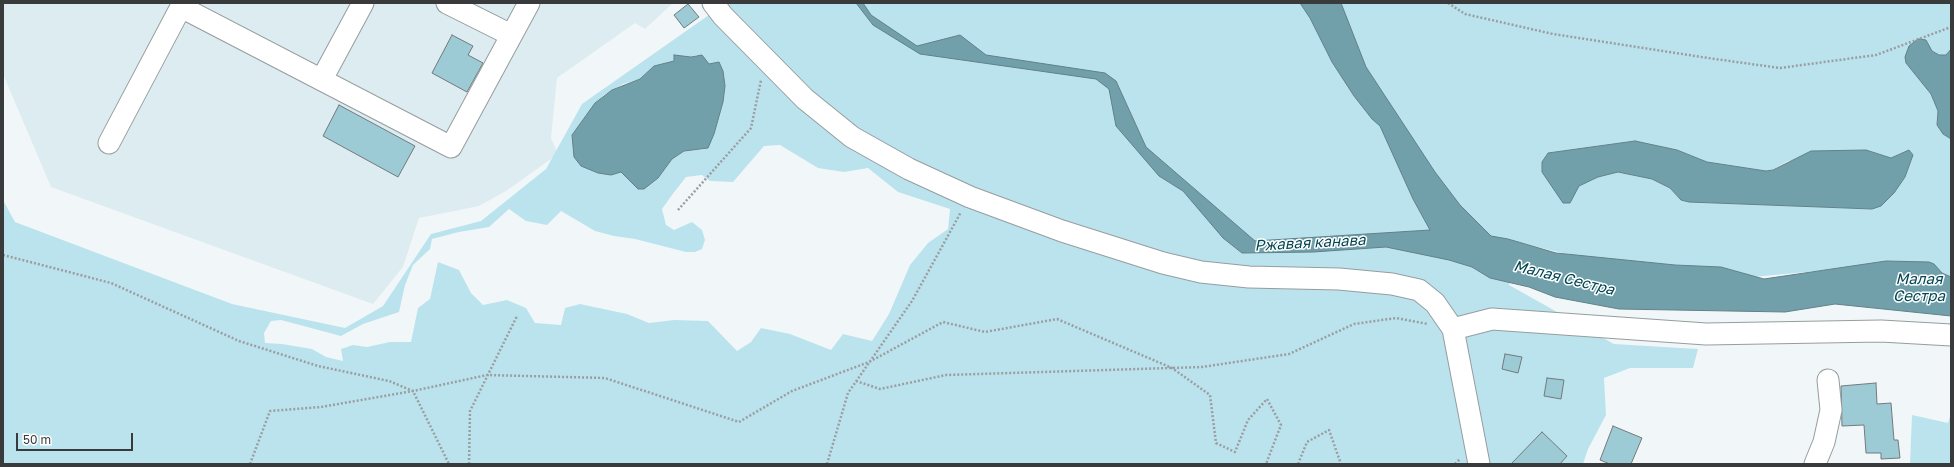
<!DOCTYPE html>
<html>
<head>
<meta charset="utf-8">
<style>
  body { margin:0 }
  #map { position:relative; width:1954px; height:467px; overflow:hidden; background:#f1f7f9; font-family:"Golos Text",sans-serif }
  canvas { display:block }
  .frame { position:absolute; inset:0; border:4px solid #383a3b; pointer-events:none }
  .scale { position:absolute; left:16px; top:433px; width:117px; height:18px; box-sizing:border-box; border:2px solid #383a3b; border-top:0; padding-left:5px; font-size:12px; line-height:14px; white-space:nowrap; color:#383a3b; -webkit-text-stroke:3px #fff; paint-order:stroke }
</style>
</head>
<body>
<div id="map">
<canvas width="1954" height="467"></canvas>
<div class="frame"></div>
<div class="scale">50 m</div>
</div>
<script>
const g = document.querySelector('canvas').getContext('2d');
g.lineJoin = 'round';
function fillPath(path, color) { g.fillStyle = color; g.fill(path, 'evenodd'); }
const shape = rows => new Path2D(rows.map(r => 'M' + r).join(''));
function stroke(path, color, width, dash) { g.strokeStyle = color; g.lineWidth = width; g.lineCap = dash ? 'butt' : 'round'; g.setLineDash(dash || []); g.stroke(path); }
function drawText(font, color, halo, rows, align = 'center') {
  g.font = font + ' "Golos Text",sans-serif'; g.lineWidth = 3; g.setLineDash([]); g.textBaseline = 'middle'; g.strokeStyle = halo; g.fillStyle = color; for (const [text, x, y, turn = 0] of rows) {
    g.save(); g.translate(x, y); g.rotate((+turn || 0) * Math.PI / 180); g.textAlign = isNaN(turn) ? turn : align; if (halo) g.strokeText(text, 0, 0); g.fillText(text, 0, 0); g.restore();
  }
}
fillPath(shape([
  [3,3,673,3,645,29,635,23,557,78,551,138,558,154,506,191,479,206,419,218,403,267,373,304,51,187,3,74]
]), '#dcecf0');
fillPath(shape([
  [726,3,1951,3,1951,49,1946,55,1939,55,1932,51,1926,40,1906,63,1931,94,1938,111,1937,125,1943,134,1951,139,1951,277,1912,262,1732,279,1600,262,1517,242,1509,285,1614,344,1698,349,1693,368,1630,368,1604,378,1606,415,1588,449,1583,464,3,464,3,200,15,222,232,304,345,328,383,306,431,234,481,221,546,169,582,104],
  [697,55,709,64,725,85,723,102,714,134,705,149,684,151,672,159,658,178,638,189,621,172,572,135,595,103,604,95,623,84,640,79,654,66],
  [1635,141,1677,150,1707,162,1766,171,1772,170,1788,161,1866,150,1891,158,1909,150,1913,155,1905,177,1872,209,1689,202,1681,200,1670,188,1652,179,1618,172,1598,177,1579,186,1545,156,1548,153],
  [780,145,818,168,844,172,868,168,898,192,950,209,948,229,928,243,910,265,889,314,872,341,843,334,831,350,790,334,761,328,751,342,737,351,708,321,674,320,649,323,627,314,580,304,565,308,561,325,535,323,526,308,507,300,483,305,471,293,459,270,438,262,430,299,418,308,411,342,390,342,367,347,353,345,341,349,343,361,326,357,312,349,282,344,265,343,264,333,271,321,281,320,341,336,363,324,399,312,405,285,413,265,430,249,432,239,459,232,489,227,509,209,526,221,547,225,561,211,595,231,614,236,635,239,686,252,695,252,702,249,705,240,702,230,692,222,674,230,666,225,662,209,672,195,686,177,702,175,710,181,733,182,764,146],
  [1951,413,1951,464,1910,464,1912,415,1948,423]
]), '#bbe3ed');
const water = shape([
  [856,3,863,3,871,15,917,46,960,35,986,55,1105,73,1116,81,1146,147,1255,241,1430,230,1413,199,1380,126,1372,119,1354,96,1332,62,1310,18,1300,3,1341,3,1366,67,1435,172,1460,205,1491,236,1508,239,1556,253,1675,265,1721,267,1764,279,1886,261,1929,262,1934,264,1942,273,1951,277,1951,316,1835,304,1785,312,1619,309,1555,297,1529,287,1490,278,1472,267,1449,260,1386,247,1313,252,1242,253,1223,238,1183,191,1159,176,1116,126,1109,89,1096,79,920,54,873,25,856,3],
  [1918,39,1926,40,1932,51,1939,55,1946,55,1951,49,1951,139,1943,134,1937,125,1938,111,1931,94,1906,63,1905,57,1909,46,1918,39],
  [674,55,691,57,702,55,709,64,719,62,723,71,725,86,723,102,714,134,708,148,684,151,672,159,658,178,644,189,638,189,621,172,611,175,598,173,581,166,574,157,572,135,595,103,612,90,640,79,654,66,674,61,674,55],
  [1635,141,1677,150,1707,162,1766,171,1773,170,1811,151,1866,150,1891,158,1909,150,1913,155,1905,177,1894,193,1881,206,1872,209,1689,202,1681,200,1670,188,1652,179,1618,172,1598,177,1579,186,1570,203,1563,203,1542,172,1542,162,1548,153,1635,141]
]);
fillPath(water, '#72a0aa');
stroke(water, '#618189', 1);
const building = shape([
  [688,4,699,17,684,28,674,15,688,4],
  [452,35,473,46,468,55,483,63,467,92,432,73,452,35],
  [339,105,415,146,398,177,323,136,339,105],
  [1505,354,1522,357,1518,373,1502,369,1505,354],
  [1547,378,1564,380,1561,399,1544,396,1547,378],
  [1876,383,1877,404,1891,403,1894,440,1898,440,1900,458,1881,459,1881,453,1866,453,1864,425,1842,426,1841,386,1876,383],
  [1613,426,1642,438,1631,464,1610,464,1600,460,1613,426],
  [1542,432,1567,456,1560,464,1511,464,1542,432]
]);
fillPath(building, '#9ccad5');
stroke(building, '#747a7b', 1);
const minor = shape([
  [447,3,511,35],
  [713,3,723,16,805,99,852,137,909,169,970,197,1062,231,1163,263,1201,272,1249,277,1339,279,1392,284,1419,290,1435,303,1453,329,1479,464],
  [181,7,451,147,529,3],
  [322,79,363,3],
  [109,143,183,3],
  [1453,329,1492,319,1706,334,1881,331,1951,335],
  [1815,464,1824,442,1831,410,1828,380]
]);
stroke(minor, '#969d9e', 23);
stroke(shape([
  [1448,3,1465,14,1553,34,1708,58,1780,68,1876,55,1951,27],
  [678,210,751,128,761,80],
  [3,255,111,283,239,341,318,366,389,381,413,391,449,464],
  [856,381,880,389,946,375,1202,367,1289,354,1354,324,1396,318,1428,324],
  [250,464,270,411,321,407,413,391,487,375,605,378,739,422,792,391,869,362,943,322,985,332,1057,319,1172,368,1210,395,1216,443,1235,452,1248,420,1267,399,1281,425,1266,464],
  [469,464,470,411,517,316],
  [827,464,848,393,912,301,961,212],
  [1298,464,1307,442,1329,430,1341,464],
  [1455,464,1460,459]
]), '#9a9ea0', 2.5, [2, 2]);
stroke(minor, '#fff', 21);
drawText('italic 15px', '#004653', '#fff', [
  ["Ржавая канава",1310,243,-3],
  ["Малая Сестра",1564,278,14],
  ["Малая",1919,279],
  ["Сестра",1919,296]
]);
</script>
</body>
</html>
